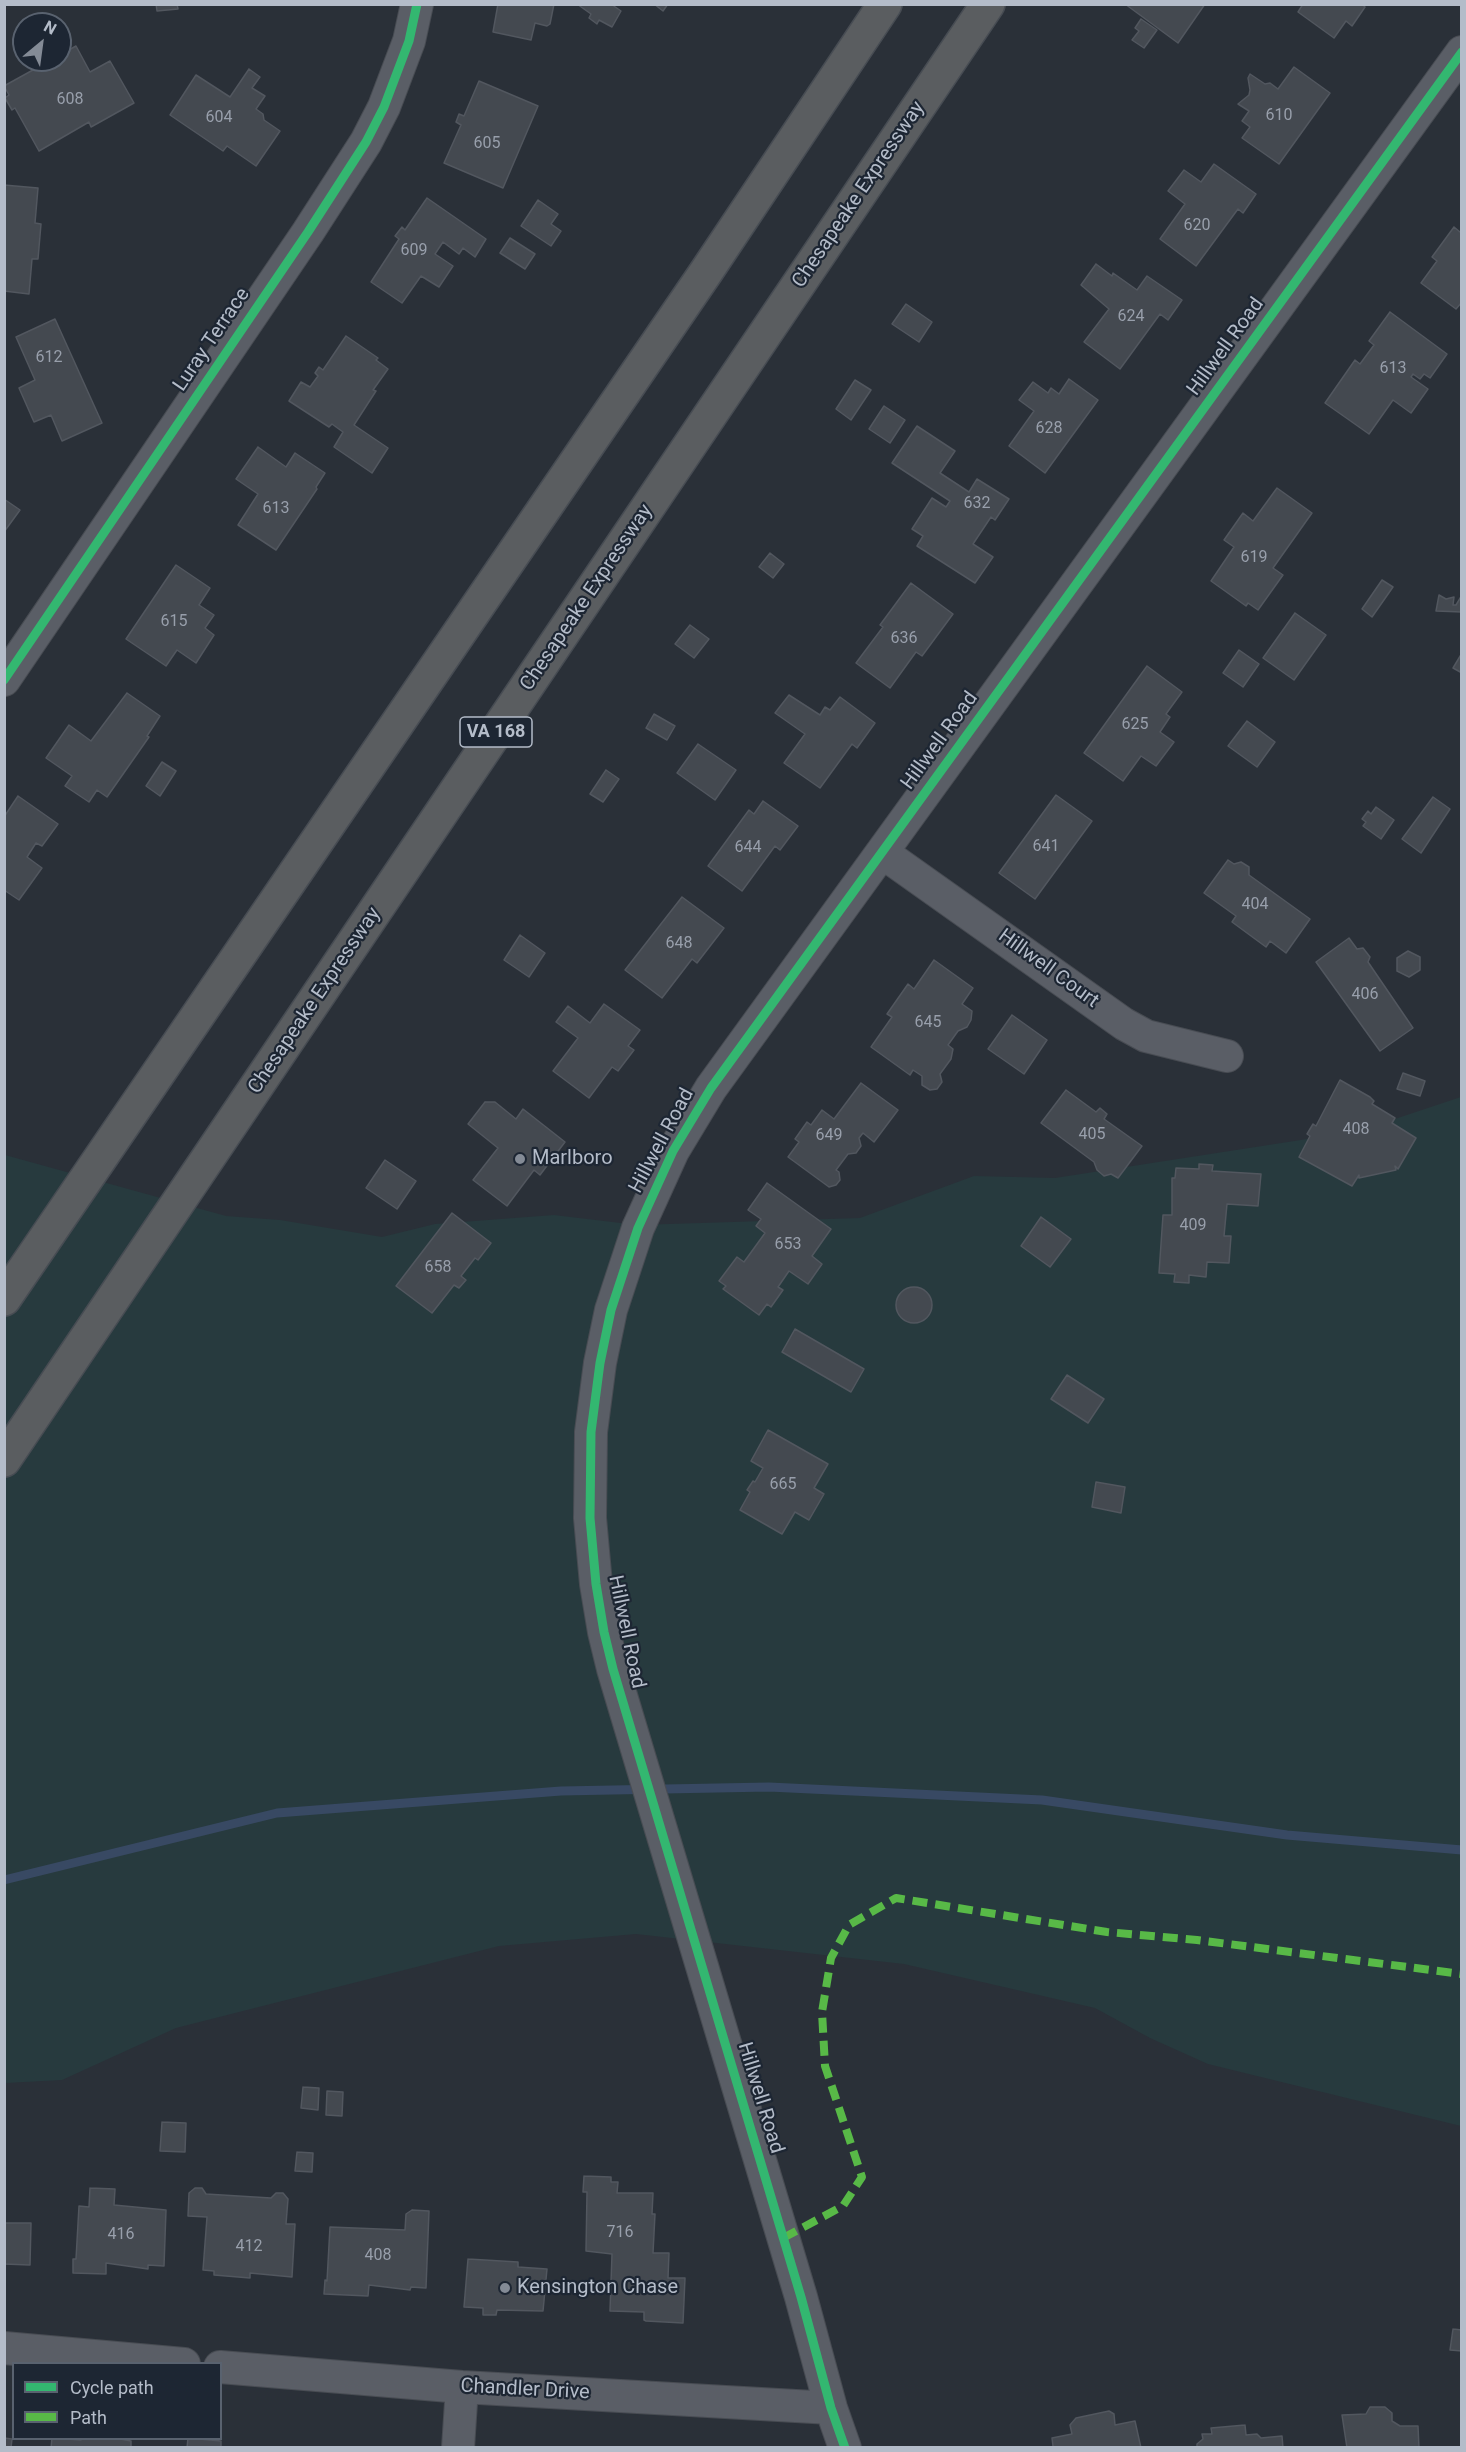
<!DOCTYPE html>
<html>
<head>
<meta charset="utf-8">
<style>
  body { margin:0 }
  #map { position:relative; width:1466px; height:2452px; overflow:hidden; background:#2a3038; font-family:Roboto,sans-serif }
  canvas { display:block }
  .frame { position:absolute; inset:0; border:6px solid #b4bcc9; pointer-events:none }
  .legend { position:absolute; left:12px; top:2362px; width:210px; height:78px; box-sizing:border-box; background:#1d2633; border:2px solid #59626f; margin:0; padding:8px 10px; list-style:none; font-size:18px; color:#b4bcc9 }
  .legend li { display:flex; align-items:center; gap:12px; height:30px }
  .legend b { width:30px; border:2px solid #59626f }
  .north { position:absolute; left:12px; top:12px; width:60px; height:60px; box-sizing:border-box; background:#1d2633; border:2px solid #59626f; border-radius:50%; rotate:29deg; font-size:16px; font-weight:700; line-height:24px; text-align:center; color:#b4bcc9 }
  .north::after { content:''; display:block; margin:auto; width:21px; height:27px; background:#848b96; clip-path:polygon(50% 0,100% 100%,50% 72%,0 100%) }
</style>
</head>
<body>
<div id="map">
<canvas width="1466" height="2452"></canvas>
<div class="frame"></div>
<ul class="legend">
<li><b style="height:8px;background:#33b770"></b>Cycle path</li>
<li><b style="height:8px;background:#58b947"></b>Path</li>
</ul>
<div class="north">N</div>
</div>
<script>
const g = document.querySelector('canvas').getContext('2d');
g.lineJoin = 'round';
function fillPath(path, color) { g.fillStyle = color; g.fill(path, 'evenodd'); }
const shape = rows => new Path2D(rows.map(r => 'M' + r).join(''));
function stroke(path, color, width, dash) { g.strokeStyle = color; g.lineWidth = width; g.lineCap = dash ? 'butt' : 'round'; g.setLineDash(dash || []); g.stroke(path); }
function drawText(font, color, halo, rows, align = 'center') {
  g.font = font + ' Roboto,sans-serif'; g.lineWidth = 4.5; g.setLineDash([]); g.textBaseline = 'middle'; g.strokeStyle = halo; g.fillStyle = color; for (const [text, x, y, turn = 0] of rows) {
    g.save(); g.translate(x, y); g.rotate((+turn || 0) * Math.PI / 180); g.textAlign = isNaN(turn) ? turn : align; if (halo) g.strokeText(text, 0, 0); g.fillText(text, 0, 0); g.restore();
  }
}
fillPath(shape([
  [1461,1097,1461,2126,1208,2064,1150,2038,1095,2008,904,1964,636,1934,499,1946,176,2028,62,2080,5,2083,5,1155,226,1216,280,1220,382,1237,435,1224,554,1215,637,1225,860,1218,974,1176,1055,1178,1359,1131]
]), '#273a3e');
stroke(shape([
  [4,1880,277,1813,561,1791,769,1787,1042,1800,1287,1835,1462,1850]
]), '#384963', 9);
const building = shape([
  [156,4,177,4,178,9,157,11,156,4],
  [498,4,554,4,550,24,547,26,535,23,531,40,493,32,498,4],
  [577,4,611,4,621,11,612,27,599,20,597,24,589,18,591,14,577,4],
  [654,4,668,4,663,11,654,4],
  [1125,4,1205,4,1178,43,1125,4],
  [1303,4,1362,4,1365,7,1352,26,1346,21,1334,38,1298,12,1303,4],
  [1141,19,1157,30,1144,48,1132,40,1139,31,1135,28,1141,19],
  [76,46,90,72,110,61,134,103,91,127,89,122,39,151,15,108,12,110,5,98,9,95,4,86,51,60,60,60,60,55,76,46],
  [1294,67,1330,93,1279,164,1242,138,1250,127,1242,121,1249,111,1238,104,1249,95,1250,90,1248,78,1250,74,1265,84,1270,83,1278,89,1294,67],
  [249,69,260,77,252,88,265,96,256,109,263,114,264,120,280,131,256,166,227,146,223,151,170,115,196,75,230,97,249,69],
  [479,81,538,106,503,188,444,163,461,125,456,122,459,114,464,116,479,81],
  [1214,164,1256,194,1243,213,1238,209,1196,266,1160,239,1185,204,1168,191,1184,170,1201,182,1214,164],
  [4,185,38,188,35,223,41,224,38,259,32,259,29,294,4,291,4,185],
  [427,198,486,239,475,257,463,248,459,254,443,242,435,254,453,266,439,287,421,276,402,303,371,282,399,239,395,236,402,227,405,230,427,198],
  [538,200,558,214,551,224,561,231,551,246,521,226,538,200],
  [1454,227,1460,232,1462,230,1462,302,1456,309,1421,283,1437,261,1432,257,1454,227],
  [510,238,535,254,525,269,500,253,510,238],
  [1096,264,1112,276,1113,273,1137,290,1147,276,1182,300,1168,320,1160,314,1120,369,1084,342,1109,309,1081,285,1096,264],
  [906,304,932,322,919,342,892,324,906,304],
  [1390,312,1447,354,1430,378,1424,374,1420,379,1413,374,1411,377,1428,389,1411,413,1393,400,1369,434,1325,403,1355,360,1360,364,1374,345,1369,341,1390,312],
  [55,319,102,423,62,441,51,415,34,422,19,388,35,380,16,337,55,319],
  [346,336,378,358,376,360,388,369,373,390,376,391,354,425,388,448,372,473,334,447,343,432,332,424,329,427,289,401,301,382,310,387,318,376,315,373,319,367,323,370,346,336],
  [1069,379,1098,400,1045,473,1009,446,1034,411,1019,400,1033,382,1048,393,1051,388,1059,394,1069,379],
  [855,380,871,390,851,420,836,409,855,380],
  [884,406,905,420,890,443,869,429,884,406],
  [917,426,955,451,940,473,969,492,977,479,1009,499,995,520,991,517,973,544,993,557,975,583,917,546,923,536,912,529,932,498,946,507,950,501,892,463,917,426],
  [258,447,286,467,295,453,325,473,316,487,317,489,276,550,238,525,258,494,236,479,258,447],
  [1277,488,1312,513,1273,568,1283,575,1258,610,1248,603,1246,606,1211,581,1234,547,1224,540,1243,513,1253,521,1277,488],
  [4,499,20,510,4,532,4,499],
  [770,553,784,564,773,578,759,567,770,553],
  [176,565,210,588,199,605,214,615,205,628,214,635,196,663,177,650,166,666,126,639,176,565],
  [1382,580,1393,587,1372,617,1362,609,1382,580],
  [911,583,953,614,922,656,916,652,890,688,856,663,883,627,880,625,911,583],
  [1439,595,1446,599,1454,597,1453,605,1456,605,1462,595,1462,612,1436,611,1439,595],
  [1295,613,1326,635,1294,680,1263,658,1295,613],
  [690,625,709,639,694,658,675,644,690,625],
  [1239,650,1259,664,1243,687,1223,673,1239,650],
  [1462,653,1462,673,1453,668,1462,653],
  [1147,666,1182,692,1166,714,1170,717,1160,732,1174,742,1156,766,1141,756,1123,781,1084,753,1147,666],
  [127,693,160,716,147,736,149,737,107,797,97,790,89,802,65,786,72,776,46,758,69,725,91,741,127,693],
  [789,695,820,715,825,707,830,710,840,697,875,723,857,748,852,744,820,788,784,763,805,734,775,713,789,695],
  [654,714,675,726,667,740,646,728,654,714],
  [1247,721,1275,742,1257,767,1228,746,1247,721],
  [698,744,736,770,715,800,677,773,698,744],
  [162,762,176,771,160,796,146,786,162,762],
  [606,770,619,779,603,802,590,794,606,770],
  [1056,795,1092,821,1035,899,999,873,1056,795],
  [18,796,58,824,42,846,36,843,27,857,42,868,19,900,4,890,4,817,18,796],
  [1433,797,1450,809,1421,853,1402,839,1433,797],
  [763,801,798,826,780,850,775,846,742,891,708,866,749,810,754,814,763,801],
  [1376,807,1394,820,1381,839,1363,826,1366,822,1362,819,1368,811,1371,814,1376,807],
  [1228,860,1234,864,1241,862,1249,867,1249,875,1310,919,1286,953,1270,941,1266,947,1232,922,1236,916,1204,893,1228,860],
  [682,897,724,928,697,963,692,959,662,998,625,970,682,897],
  [520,935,545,953,529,977,504,960,520,935],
  [1349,938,1357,949,1363,948,1370,957,1368,962,1413,1028,1380,1051,1316,962,1349,938],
  [1408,951,1420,957,1420,970,1409,977,1397,971,1397,958,1408,951],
  [934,960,973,988,962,1004,972,1011,971,1020,967,1027,958,1031,948,1045,953,1049,951,1059,940,1074,942,1082,937,1089,930,1090,922,1085,922,1076,913,1070,910,1075,871,1047,892,1017,887,1014,908,984,914,989,934,960],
  [604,1004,640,1030,628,1046,634,1050,618,1071,612,1067,589,1098,553,1071,578,1038,556,1022,568,1006,590,1023,604,1004],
  [1012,1015,1047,1040,1024,1074,988,1049,1012,1015],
  [1403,1073,1425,1081,1420,1096,1397,1089,1403,1073],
  [1340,1080,1370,1097,1374,1101,1372,1104,1395,1118,1392,1123,1416,1138,1398,1169,1395,1166,1396,1170,1359,1178,1359,1175,1352,1186,1299,1157,1310,1136,1307,1134,1313,1124,1316,1126,1340,1080],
  [861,1083,898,1110,874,1142,863,1133,859,1138,861,1146,856,1153,848,1154,836,1170,839,1172,840,1180,836,1185,829,1187,788,1157,799,1142,795,1139,807,1122,811,1125,822,1110,834,1119,861,1083],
  [1066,1090,1096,1112,1100,1108,1107,1114,1104,1119,1142,1146,1118,1178,1111,1174,1104,1176,1097,1170,1094,1162,1041,1123,1066,1090],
  [485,1102,495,1102,516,1119,523,1109,565,1142,540,1175,534,1170,507,1206,473,1180,498,1148,468,1124,485,1102],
  [385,1160,416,1181,397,1209,366,1188,385,1160],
  [1199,1164,1213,1165,1212,1171,1261,1174,1258,1206,1227,1204,1224,1236,1231,1236,1229,1263,1207,1262,1206,1277,1189,1275,1189,1283,1174,1282,1175,1274,1159,1273,1163,1215,1172,1215,1172,1178,1175,1178,1176,1168,1199,1169,1199,1164],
  [767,1183,831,1229,812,1256,822,1264,808,1284,789,1271,778,1287,783,1290,771,1307,767,1304,759,1315,723,1289,726,1286,719,1281,737,1257,744,1262,765,1233,756,1226,761,1219,748,1210,767,1183],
  [452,1213,491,1243,478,1260,475,1258,461,1276,466,1280,459,1288,454,1285,432,1313,396,1286,452,1213],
  [1041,1217,1071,1239,1050,1267,1021,1246,1041,1217],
  '896 1305a18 18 0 1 1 36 0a18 18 0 1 1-36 0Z',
  [795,1329,864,1369,851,1392,782,1352,795,1329],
  [1067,1375,1104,1399,1088,1423,1051,1399,1067,1375],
  [768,1430,828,1464,814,1488,824,1494,809,1520,795,1512,782,1534,740,1510,750,1492,747,1490,753,1481,755,1482,763,1468,751,1461,768,1430],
  [1096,1482,1125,1487,1121,1513,1092,1507,1096,1482],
  [303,2087,319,2088,318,2110,301,2108,303,2087],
  [327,2091,343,2092,342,2116,326,2115,327,2091],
  [162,2122,186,2123,185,2152,160,2151,162,2122],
  [297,2152,313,2153,312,2172,295,2171,297,2152],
  [584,2176,611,2177,611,2182,618,2182,617,2193,653,2193,652,2214,655,2214,653,2253,669,2253,668,2278,685,2278,683,2323,646,2321,644,2320,644,2312,610,2311,612,2254,586,2251,587,2192,583,2192,584,2176],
  [90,2188,115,2189,114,2205,166,2210,164,2266,148,2265,148,2269,106,2263,106,2274,73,2273,73,2259,76,2259,79,2206,89,2207,90,2188],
  [195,2188,202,2188,206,2194,271,2198,276,2193,283,2193,288,2199,286,2224,295,2224,292,2277,250,2273,250,2278,214,2275,214,2271,203,2270,207,2217,188,2216,189,2193,195,2188],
  [412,2210,429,2211,426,2288,411,2287,410,2290,369,2285,368,2296,324,2294,325,2280,327,2281,330,2227,405,2230,406,2214,412,2210],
  [4,2223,31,2223,30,2265,4,2264,4,2223],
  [468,2259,518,2262,518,2267,547,2269,543,2311,497,2310,496,2315,483,2315,483,2308,464,2307,468,2259],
  [1453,2329,1462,2330,1462,2351,1450,2350,1453,2329],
  [1370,2407,1385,2407,1392,2413,1392,2421,1400,2426,1418,2426,1419,2448,1347,2448,1342,2415,1366,2414,1370,2407],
  [1109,2411,1114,2414,1115,2425,1135,2421,1141,2448,1051,2448,1053,2446,1052,2438,1072,2434,1070,2425,1076,2418,1109,2411],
  [1245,2425,1246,2435,1257,2434,1261,2438,1282,2436,1283,2448,1197,2448,1197,2444,1203,2439,1202,2434,1212,2434,1211,2428,1245,2425],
  [4,2438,12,2439,11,2448,4,2448,4,2438],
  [52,2438,81,2440,81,2438,115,2438,131,2441,131,2448,51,2448,52,2438],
  [188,2438,221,2441,221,2448,187,2448,188,2438]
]);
fillPath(building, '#444950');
stroke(building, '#52575f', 1.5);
const minor = shape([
  [4,680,308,232,366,142,384,107,409,41,417,4],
  [883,853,1124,1024,1146,1036,1227,1056],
  [4,2348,184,2364],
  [220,2367,462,2387,831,2408],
  [458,2448,462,2387],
  [845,2448,831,2408,801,2297,613,1669,604,1632,596,1584,590,1518,591,1432,600,1363,611,1310,638,1228,673,1151,711,1088,1462,52]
]);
const highway = shape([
  [4,1299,706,272,885,4],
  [4,1460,988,4]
]);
stroke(minor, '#484c53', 34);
stroke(highway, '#474c53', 36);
stroke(minor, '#5a5e66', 32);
stroke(highway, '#5a5d60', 33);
stroke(shape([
  [783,2238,843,2206,862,2177,825,2066,822,2012,831,1958,849,1925,896,1898,1107,1932,1197,1940,1462,1974]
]), '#58b947', 8, [15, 8]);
stroke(shape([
  [4,680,308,232,366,142,384,107,409,41,417,4],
  [845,2448,831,2408,801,2297,613,1669,604,1632,596,1584,590,1518,591,1432,600,1363,611,1310,638,1228,673,1151,711,1088,1462,52]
]), '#33b770', 9);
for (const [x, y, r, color] of [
  [520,1159,6,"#848b96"],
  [505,2288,6,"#848b96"]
]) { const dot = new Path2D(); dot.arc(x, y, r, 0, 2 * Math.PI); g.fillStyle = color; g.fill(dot); stroke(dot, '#1d2633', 2); }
drawText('16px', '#989fab', null, [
  ["608",70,100],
  ["610",1279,116],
  ["604",219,118],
  ["605",487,144],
  ["620",1197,226],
  ["609",414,251],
  ["624",1131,317],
  ["612",49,358],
  ["613",1393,369],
  ["628",1049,429],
  ["632",977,504],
  ["613",276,509],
  ["619",1254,558],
  ["615",174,622],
  ["636",904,639],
  ["625",1135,725],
  ["641",1046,847],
  ["644",748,848],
  ["404",1255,905],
  ["648",679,944],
  ["406",1365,995],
  ["645",928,1023],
  ["408",1356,1130],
  ["405",1092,1135],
  ["649",829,1136],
  ["409",1193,1226],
  ["653",788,1245],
  ["658",438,1268],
  ["665",783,1485],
  ["716",620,2233],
  ["416",121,2235],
  ["412",249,2247],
  ["408",378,2256]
]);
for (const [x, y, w] of [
  [496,732,72]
]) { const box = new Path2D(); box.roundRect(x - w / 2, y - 15, w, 30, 4.5); g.fillStyle = '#1d2633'; g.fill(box); stroke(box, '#b4bcc9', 1.5); }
drawText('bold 18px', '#b4bcc9', null, [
  ["VA 168",496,732]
]);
drawText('20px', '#b4bcc9', '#1d2633', [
  ["Chesapeake Expressway",859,195,-56],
  ["Luray Terrace",212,340,-56],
  ["Hillwell Road",1226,347,-54],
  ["Chesapeake Expressway",587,598,-56],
  ["Hillwell Road",940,741,-54],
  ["Hillwell Court",1048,969,36],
  ["Chesapeake Expressway",315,1001,-56],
  ["Hillwell Road",662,1141,-62],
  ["Hillwell Road",626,1632,78],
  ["Hillwell Road",760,2098,73],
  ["Chandler Drive",525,2390,3]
]);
drawText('20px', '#b4bcc9', '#1d2633', [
  ["Marlboro",532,1159],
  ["Kensington Chase",517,2288]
], 'left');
</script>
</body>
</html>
